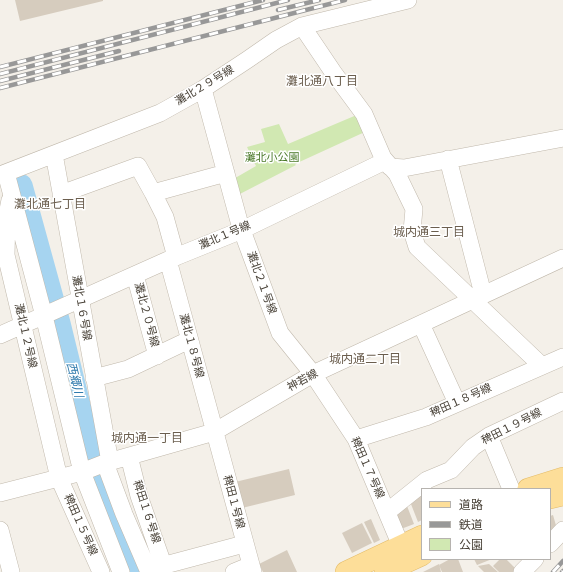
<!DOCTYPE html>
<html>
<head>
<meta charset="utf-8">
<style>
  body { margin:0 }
  #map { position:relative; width:563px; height:572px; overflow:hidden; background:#f4f0e9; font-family:"Titillium Web","Noto Sans JP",sans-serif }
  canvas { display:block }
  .legend { position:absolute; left:421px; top:488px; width:130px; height:72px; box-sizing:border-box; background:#fff; border:1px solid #b6b3af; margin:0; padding:5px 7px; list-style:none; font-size:12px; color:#484137 }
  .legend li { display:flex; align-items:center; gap:8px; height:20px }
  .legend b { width:20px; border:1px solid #b6b3af }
</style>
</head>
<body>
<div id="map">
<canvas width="563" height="572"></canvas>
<ul class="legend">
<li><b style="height:5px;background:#fdde99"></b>道路</li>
<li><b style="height:5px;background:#989898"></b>鉄道</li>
<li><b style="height:11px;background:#d1e8b2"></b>公園</li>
</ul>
</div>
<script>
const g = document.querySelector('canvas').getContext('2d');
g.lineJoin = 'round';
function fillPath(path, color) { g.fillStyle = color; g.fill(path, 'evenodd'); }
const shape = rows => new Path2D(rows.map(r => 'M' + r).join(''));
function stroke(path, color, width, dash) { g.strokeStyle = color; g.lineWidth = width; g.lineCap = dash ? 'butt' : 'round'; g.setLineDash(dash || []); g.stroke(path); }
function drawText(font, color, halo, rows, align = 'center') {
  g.font = font + ' "Titillium Web","Noto Sans JP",sans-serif'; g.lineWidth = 3; g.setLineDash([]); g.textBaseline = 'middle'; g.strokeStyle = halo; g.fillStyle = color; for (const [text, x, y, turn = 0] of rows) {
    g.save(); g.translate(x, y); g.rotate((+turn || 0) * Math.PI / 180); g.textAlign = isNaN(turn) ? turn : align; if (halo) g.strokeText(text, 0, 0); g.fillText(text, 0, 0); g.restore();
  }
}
fillPath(shape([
  [359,114,367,131,295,164,296,165,236,196,230,181,256,166,247,147,265,142,261,129,279,124,288,144]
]), '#d1e8b2');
stroke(shape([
  [22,185,60,323,99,482,135,572]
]), '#a6d4f0', 21);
fillPath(shape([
  [15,0,103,0,103,1,20,21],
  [289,469,295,495,242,508,235,482],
  [422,494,422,520,418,522,409,499],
  [407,506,414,524,401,529,394,512],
  [553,515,557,529,550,534,550,516],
  [371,519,380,540,374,543,364,522],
  [362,523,372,543,352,553,342,533],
  [287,550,297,572,263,572,259,564],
  [450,559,458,559,463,572,442,572,439,565],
  [474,559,492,559,477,565],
  [500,559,506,559,517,570,515,572,499,572,493,566],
  [439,564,441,572,423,572],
  [489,564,498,572,484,572,478,566]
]), '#d6ccbe');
const minor = shape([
  [302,26,333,72,364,114,383,158,397,174,414,209,412,231,417,247,542,366],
  [203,89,240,225,280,333,313,374,356,439,401,546],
  [54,154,110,462],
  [448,159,483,294],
  [390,167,404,168,563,138],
  [6,173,44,316,82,472,121,572],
  [0,175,160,113,203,89,247,60,276,40,302,26,408,0],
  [153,193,226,173],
  [61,194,138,166,153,193,165,217,176,257],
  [10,200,7,215,6,255,59,478,101,572],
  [168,260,253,572],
  [135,275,157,356],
  [421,324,457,403],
  [0,335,168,260,242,230,385,161],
  [94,378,128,369,189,340],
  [489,436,511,489],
  [356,439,426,417,563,357],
  [129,456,139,496,164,567],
  [105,463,124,514,149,572],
  [0,493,82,472,105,463,214,432,313,374,563,258],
  [387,512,427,480,451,470,473,447,489,436,563,401],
  [0,530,11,572],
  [550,544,563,530],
  [154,568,244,544],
  [234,572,251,565],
  [522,572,535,559]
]);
const major = shape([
  [528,489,563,478],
  [550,498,563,495],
  [346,572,422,536],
  [385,572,422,555]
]);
stroke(minor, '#c0b8ab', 18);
stroke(major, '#e3bb68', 22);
stroke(minor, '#fff', 17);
stroke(major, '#fdde99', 21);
const rail = shape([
  [278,10,319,0],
  [0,67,263,0],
  [0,74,288,0],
  [0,81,119,51],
  [0,88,345,0],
  [553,572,563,561],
  [562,572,563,571]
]);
stroke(rail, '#989898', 4.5);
stroke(rail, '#fff', 3, [9]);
drawText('11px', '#484137', '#fff', [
  ["灘北２９号線",205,86,-31],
  ["灘北１号線",225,236,-23],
  ["灘北２１号線",261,283,70],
  ["灘北１６号線",81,308,80],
  ["灘北２０号線",146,315,75],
  ["灘北１２号線",25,336,77],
  ["灘北１８号線",191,346,75],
  ["神若線",303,381,-29],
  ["稗田１８号線",461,401,-24],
  ["稗田１９号線",512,427,-27],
  ["稗田１７号線",367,468,66],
  ["稗田１号線",233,502,75],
  ["稗田１６号線",146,512,72],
  ["稗田１５号線",80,525,66]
]);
drawText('11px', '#4b7a2a', '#fff', [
  ["灘北小公園",272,158]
]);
drawText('12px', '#6b5e4e', '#fff', [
  ["灘北通八丁目",322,82],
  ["灘北通七丁目",50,205],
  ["城内通三丁目",429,233],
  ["城内通二丁目",365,360],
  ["城内通一丁目",147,439]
]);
drawText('italic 12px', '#2e7aac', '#fff', [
  ["西郷川",74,380,76]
]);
</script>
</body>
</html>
